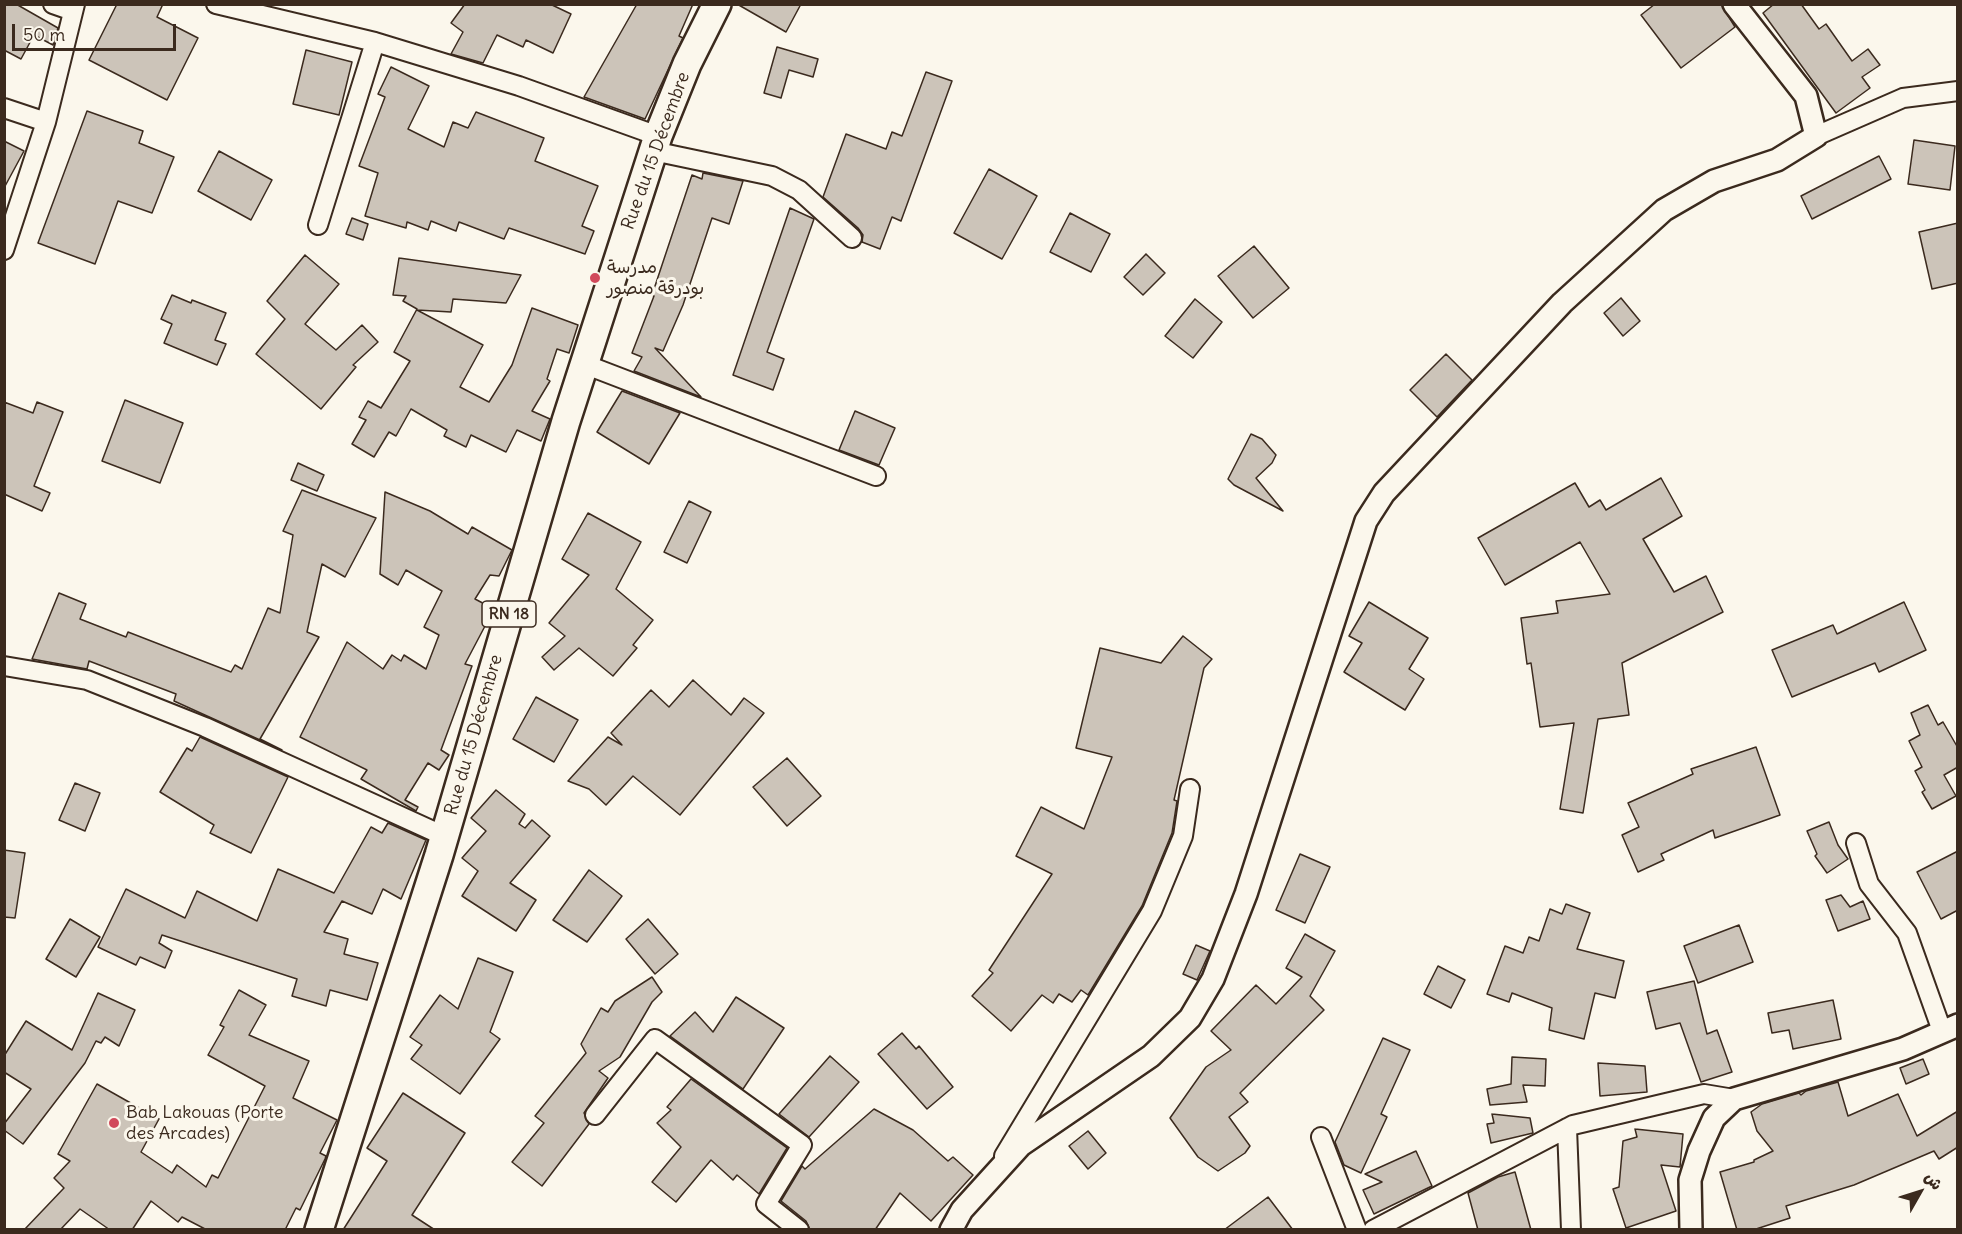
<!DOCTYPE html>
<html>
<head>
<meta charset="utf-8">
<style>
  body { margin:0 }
  #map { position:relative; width:1962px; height:1234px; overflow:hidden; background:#fbf7ec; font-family:Delius,"Playpen Sans Arabic",sans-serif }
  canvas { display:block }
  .frame { position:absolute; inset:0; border:6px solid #3b2a1e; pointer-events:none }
  .north { position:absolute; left:1890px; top:1162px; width:60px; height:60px; -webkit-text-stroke:4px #fbf7ec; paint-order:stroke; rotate:51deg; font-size:16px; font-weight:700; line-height:24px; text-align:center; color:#3b2a1e }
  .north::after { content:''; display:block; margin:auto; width:21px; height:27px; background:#3b2a1e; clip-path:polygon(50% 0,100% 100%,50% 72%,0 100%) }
  .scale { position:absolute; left:12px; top:24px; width:164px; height:27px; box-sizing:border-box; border:3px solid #3b2a1e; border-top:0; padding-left:8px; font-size:18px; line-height:21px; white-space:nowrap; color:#3b2a1e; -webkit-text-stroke:4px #fbf7ec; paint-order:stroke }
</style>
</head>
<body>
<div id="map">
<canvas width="1962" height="1234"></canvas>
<div class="frame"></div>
<div class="north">ش</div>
<div class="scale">50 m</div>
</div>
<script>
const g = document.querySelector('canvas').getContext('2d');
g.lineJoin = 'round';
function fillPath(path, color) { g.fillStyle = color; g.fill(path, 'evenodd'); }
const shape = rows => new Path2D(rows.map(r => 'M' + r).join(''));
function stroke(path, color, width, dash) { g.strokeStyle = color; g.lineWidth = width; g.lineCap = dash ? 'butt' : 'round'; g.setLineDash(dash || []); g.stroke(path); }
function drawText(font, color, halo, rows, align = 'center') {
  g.font = font + ' Delius,"Playpen Sans Arabic",sans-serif'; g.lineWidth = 6; g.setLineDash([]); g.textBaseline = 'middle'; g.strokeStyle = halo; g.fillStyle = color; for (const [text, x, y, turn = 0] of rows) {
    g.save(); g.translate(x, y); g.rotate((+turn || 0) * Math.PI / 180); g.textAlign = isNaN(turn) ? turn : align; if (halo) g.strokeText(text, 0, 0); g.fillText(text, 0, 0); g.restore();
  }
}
const building = shape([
  [4,4,16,4,58,28,53,45,34,35,21,59,4,50,4,4],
  [117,4,163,4,157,17,198,38,167,100,89,60,117,4],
  [465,4,550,4,571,14,553,53,526,40,523,47,497,35,483,63,451,54,463,32,451,23,465,4],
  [637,4,693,4,679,36,683,38,645,119,584,97,637,4],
  [737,4,801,4,786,32,737,4],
  [1655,4,1721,4,1735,27,1681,68,1641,15,1655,4],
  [1774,4,1801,4,1819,29,1826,24,1852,61,1868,49,1880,65,1862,77,1870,88,1836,113,1763,13,1774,4],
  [777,47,818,59,813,77,789,70,781,98,764,93,777,47],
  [306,50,352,62,339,115,293,104,306,50],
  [391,67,429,86,408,129,444,147,453,122,468,128,476,112,544,138,535,161,598,186,582,226,594,231,585,254,509,228,504,239,459,222,456,231,431,221,428,230,407,222,406,228,365,216,378,173,359,166,385,97,378,94,391,67],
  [926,72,952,81,901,221,892,217,880,249,862,242,863,235,858,228,823,197,846,134,886,149,892,132,902,136,926,72],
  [87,111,143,131,139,143,174,157,152,213,118,201,95,264,38,243,87,111],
  [1914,140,1955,146,1950,190,1908,184,1914,140],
  [4,141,24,151,4,188,4,141],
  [219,151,272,180,251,220,198,191,219,151],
  [1879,156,1891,179,1812,219,1801,196,1879,156],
  [989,169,1037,196,1002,259,954,233,989,169],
  [703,173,743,181,729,224,712,218,683,305,663,351,655,348,701,397,634,371,642,357,632,353,654,296,652,295,692,175,702,179,703,173],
  [790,208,814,219,767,352,784,359,773,390,733,375,790,208],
  [1070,213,1110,234,1091,272,1050,252,1070,213],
  [352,218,368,224,363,240,346,234,352,218],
  [1958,223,1958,283,1932,289,1919,232,1958,223],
  [1254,246,1289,288,1253,318,1218,276,1254,246],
  [1146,254,1165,273,1143,295,1124,277,1146,254],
  [305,255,339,284,305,324,336,350,362,325,378,342,353,365,356,367,321,409,256,354,285,319,267,301,305,255],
  [399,258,521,275,506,303,453,299,451,312,417,310,483,345,460,387,489,402,512,365,532,308,578,325,569,353,557,349,547,379,550,381,532,411,550,419,541,441,517,430,506,452,471,435,466,447,444,436,447,430,411,409,396,436,389,432,374,457,352,444,366,420,359,417,368,401,381,408,410,361,394,352,417,309,403,301,406,296,393,295,399,258],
  [172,295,191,303,192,300,226,313,215,340,226,344,217,365,164,343,172,324,161,319,172,295],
  [1621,298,1640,321,1623,336,1604,313,1621,298],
  [1195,299,1222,322,1193,358,1165,336,1195,299],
  [1446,354,1472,380,1437,417,1410,390,1446,354],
  [622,391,680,413,649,464,597,432,622,391],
  [125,400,183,423,160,483,102,461,125,400],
  [4,402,33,413,37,402,63,412,34,486,50,493,42,511,4,494,4,402],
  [855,411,895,428,879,465,839,450,855,411],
  [1251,434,1262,439,1276,455,1272,463,1256,478,1283,511,1234,485,1228,479,1251,434],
  [298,463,324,475,317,491,291,480,298,463],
  [1661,478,1682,516,1643,539,1674,592,1706,576,1723,612,1622,663,1629,715,1598,719,1583,813,1560,809,1574,723,1540,727,1531,663,1527,664,1521,618,1558,613,1556,601,1610,594,1580,542,1505,585,1478,538,1575,483,1589,507,1600,500,1606,510,1661,478],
  [302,490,376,518,345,577,322,564,307,632,319,637,260,739,282,750,174,701,176,694,89,661,87,669,32,659,59,593,86,604,80,619,126,637,128,632,231,672,235,665,242,669,268,608,280,613,293,535,283,531,302,490],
  [385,492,430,511,468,534,472,527,512,550,499,576,490,575,475,599,494,609,465,664,472,666,441,750,449,755,439,770,428,763,405,800,418,807,416,811,361,779,367,770,300,737,347,642,383,669,392,655,401,661,404,655,426,669,439,635,424,627,442,591,406,570,398,585,380,574,385,492],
  [689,501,711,512,687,563,664,552,689,501],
  [588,513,641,542,616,589,653,620,633,645,637,648,613,676,579,648,554,670,542,657,565,636,549,623,589,575,562,559,588,513],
  [1369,602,1428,638,1409,669,1424,679,1405,710,1344,672,1362,643,1349,636,1369,602],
  [1904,602,1926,650,1879,672,1875,663,1792,697,1772,650,1833,625,1837,634,1904,602],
  [1183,636,1212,659,1204,668,1174,800,1177,801,1172,833,1142,906,1088,995,1081,990,1072,1002,1059,994,1053,1003,1042,995,1011,1031,972,996,993,973,989,970,1052,874,1016,856,1041,807,1084,829,1112,757,1076,748,1100,648,1161,663,1183,636],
  [693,680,731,715,744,698,764,713,680,815,633,776,606,805,589,789,568,781,608,737,622,745,611,733,651,690,669,707,693,680],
  [536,697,578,720,554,762,513,739,536,697],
  [1928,705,1938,725,1943,722,1958,748,1958,767,1944,775,1956,796,1932,809,1922,792,1925,790,1915,771,1922,767,1909,741,1920,735,1911,713,1928,705],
  [200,737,288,777,251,853,210,833,214,825,160,792,187,748,192,751,200,737],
  [1756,747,1780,815,1715,838,1713,830,1661,854,1664,860,1638,872,1622,835,1639,827,1628,803,1693,774,1691,769,1756,747],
  [787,758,821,796,787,826,753,787,787,758],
  [75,783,100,793,85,831,59,820,75,783],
  [496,790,525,814,519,824,525,828,532,820,550,836,510,883,536,900,516,931,462,896,478,871,462,858,486,831,471,818,496,790],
  [1829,822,1838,845,1848,859,1827,873,1815,856,1817,854,1807,831,1829,822],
  [388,823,426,840,401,899,383,889,372,914,342,901,324,932,348,939,344,954,378,963,367,1000,330,990,326,1006,292,996,297,979,162,935,159,943,172,951,165,968,140,957,136,965,98,947,126,889,185,918,197,891,257,921,278,869,334,893,371,827,382,833,388,823],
  [4,850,25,853,15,918,4,917,4,850],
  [1958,851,1958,910,1941,919,1917,872,1958,851],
  [1300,854,1330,867,1305,923,1276,910,1300,854],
  [589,870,622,896,587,942,553,920,589,870],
  [1841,895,1850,907,1863,901,1870,919,1838,931,1826,900,1841,895],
  [1566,904,1590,913,1577,949,1624,961,1615,998,1595,993,1584,1039,1549,1030,1552,1008,1512,993,1509,1002,1487,994,1505,946,1523,953,1529,937,1539,941,1550,909,1562,914,1566,904],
  [70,919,100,937,76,977,46,959,70,919],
  [648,919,678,954,655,974,626,939,648,919],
  [1739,925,1753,962,1698,983,1684,946,1739,925],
  [1305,934,1335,951,1310,996,1324,1010,1240,1093,1248,1102,1229,1117,1250,1146,1245,1153,1218,1171,1198,1157,1170,1118,1206,1067,1231,1050,1211,1031,1256,985,1276,1004,1302,977,1286,968,1305,934],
  [1196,945,1210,951,1197,980,1183,974,1196,945],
  [478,958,513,972,490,1032,500,1039,460,1094,411,1059,422,1045,410,1037,440,995,458,1009,478,958],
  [1438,966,1465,980,1451,1008,1424,994,1438,966],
  [652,977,662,992,652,1002,620,1057,599,1071,608,1078,584,1113,589,1124,542,1186,512,1162,544,1123,535,1116,586,1053,581,1044,601,1008,608,1012,615,1001,652,977],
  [1694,981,1707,1034,1717,1030,1732,1072,1701,1082,1680,1023,1656,1029,1647,992,1694,981],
  [239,990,266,1005,249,1035,309,1061,293,1098,337,1120,320,1153,326,1156,325,1159,300,1210,296,1208,285,1230,207,1230,182,1217,178,1222,151,1201,132,1230,110,1230,80,1209,60,1230,24,1230,64,1188,54,1178,70,1161,58,1154,97,1084,159,1119,141,1152,172,1173,177,1165,206,1187,212,1175,218,1178,265,1086,208,1055,224,1027,220,1025,239,990],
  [98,993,135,1010,119,1046,105,1037,101,1043,96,1041,85,1063,23,1144,4,1130,4,1124,31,1089,4,1072,4,1056,26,1021,72,1050,98,993],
  [736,997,784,1028,743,1089,670,1036,695,1012,713,1032,736,997],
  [1833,1000,1841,1039,1793,1049,1789,1030,1772,1033,1768,1013,1833,1000],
  [902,1033,916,1049,919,1046,953,1087,927,1109,878,1054,902,1033],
  [1383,1038,1410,1050,1381,1114,1387,1117,1361,1173,1344,1165,1335,1142,1383,1038],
  [830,1056,859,1082,809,1137,779,1114,830,1056],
  [1512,1057,1546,1059,1545,1086,1523,1085,1527,1102,1490,1105,1487,1089,1511,1084,1512,1057],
  [1923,1059,1929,1074,1906,1084,1900,1068,1923,1059],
  [1598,1063,1645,1066,1647,1092,1600,1096,1598,1063],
  [691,1079,787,1148,759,1194,737,1175,733,1180,711,1160,676,1202,652,1182,681,1147,657,1123,671,1110,667,1107,691,1079],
  [1838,1082,1848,1116,1898,1094,1917,1136,1958,1111,1958,1147,1939,1159,1934,1151,1854,1185,1786,1206,1790,1218,1753,1230,1737,1230,1720,1172,1754,1162,1754,1160,1773,1151,1757,1131,1751,1112,1762,1104,1799,1093,1801,1095,1806,1091,1838,1082],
  [403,1093,465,1133,412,1215,435,1230,343,1230,387,1161,367,1148,403,1093],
  [874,1109,913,1130,948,1161,953,1157,973,1175,931,1221,900,1193,875,1230,810,1230,806,1221,781,1201,802,1166,805,1169,874,1109],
  [1492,1114,1530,1118,1533,1133,1491,1143,1487,1124,1494,1123,1492,1114],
  [1635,1129,1683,1134,1680,1167,1661,1165,1676,1211,1626,1228,1613,1189,1619,1187,1623,1141,1637,1137,1635,1129],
  [1088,1131,1106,1153,1088,1169,1069,1146,1088,1131],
  [1416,1151,1432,1186,1374,1214,1363,1190,1382,1182,1365,1174,1416,1151],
  [1515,1172,1531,1230,1478,1230,1468,1193,1498,1177,1515,1172],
  [1268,1197,1293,1230,1224,1230,1268,1197]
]);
fillPath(building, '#ccc4b9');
stroke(building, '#3b2a1e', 1.5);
const minor = shape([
  [53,4,73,11],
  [216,4,375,42,519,86,658,136],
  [4,108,46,122],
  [1816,136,1903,98,1958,91],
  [653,151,772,176,799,190,852,238],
  [318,225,375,42],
  [4,250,46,122,75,4],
  [584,364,876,476],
  [4,666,87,680,205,727,444,836],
  [1856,843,1869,884,1907,933,1942,1031],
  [595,1115,655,1039,802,1145,766,1204,799,1230],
  [1567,1128,1571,1230],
  [1321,1137,1357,1230],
  [1004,1156,1152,911,1183,836,1190,789],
  [1373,1230,1573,1125,1704,1094,1734,1099]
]);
const tertiary = shape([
  [951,1230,962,1210,1021,1145,1151,1056,1190,1018,1213,979,1246,894,1366,521,1384,493,1562,303,1664,210,1714,181,1777,160,1816,136,1806,96,1734,4],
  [1691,1230,1690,1180,1699,1151,1714,1118,1734,1099,1903,1049,1958,1025]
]);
const primary = shape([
  [319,1230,439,855,566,421,658,136,687,64,717,4]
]);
stroke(minor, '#3b2a1e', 22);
stroke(tertiary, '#3b2a1e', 26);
stroke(primary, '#3b2a1e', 32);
stroke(minor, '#fbf7ec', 18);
stroke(tertiary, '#fbf7ec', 21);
stroke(primary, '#fbf7ec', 27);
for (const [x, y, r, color] of [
  [595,278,6,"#d1495b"],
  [114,1123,6,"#d1495b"]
]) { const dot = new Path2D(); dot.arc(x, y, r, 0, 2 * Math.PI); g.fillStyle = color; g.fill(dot); stroke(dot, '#fbf7ec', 2); }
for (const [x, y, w] of [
  [509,614,54]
]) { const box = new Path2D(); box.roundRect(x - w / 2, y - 13, w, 26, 4.5); g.fillStyle = '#fbf7ec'; g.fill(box); stroke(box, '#3b2a1e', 1.5); }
drawText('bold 16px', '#3b2a1e', null, [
  ["RN 18",509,614]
]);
drawText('18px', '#3b2a1e', '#fbf7ec', [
  ["Rue du 15 Décembre",656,151,-70],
  ["Rue du 15 Décembre",474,735,-74]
]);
drawText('18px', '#3b2a1e', '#fbf7ec', [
  ["مدرسة",607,268],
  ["بودرقة منصور",607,289],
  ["Bab Lakouas (Porte",126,1113],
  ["des Arcades)",126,1134]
], 'left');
</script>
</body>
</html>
